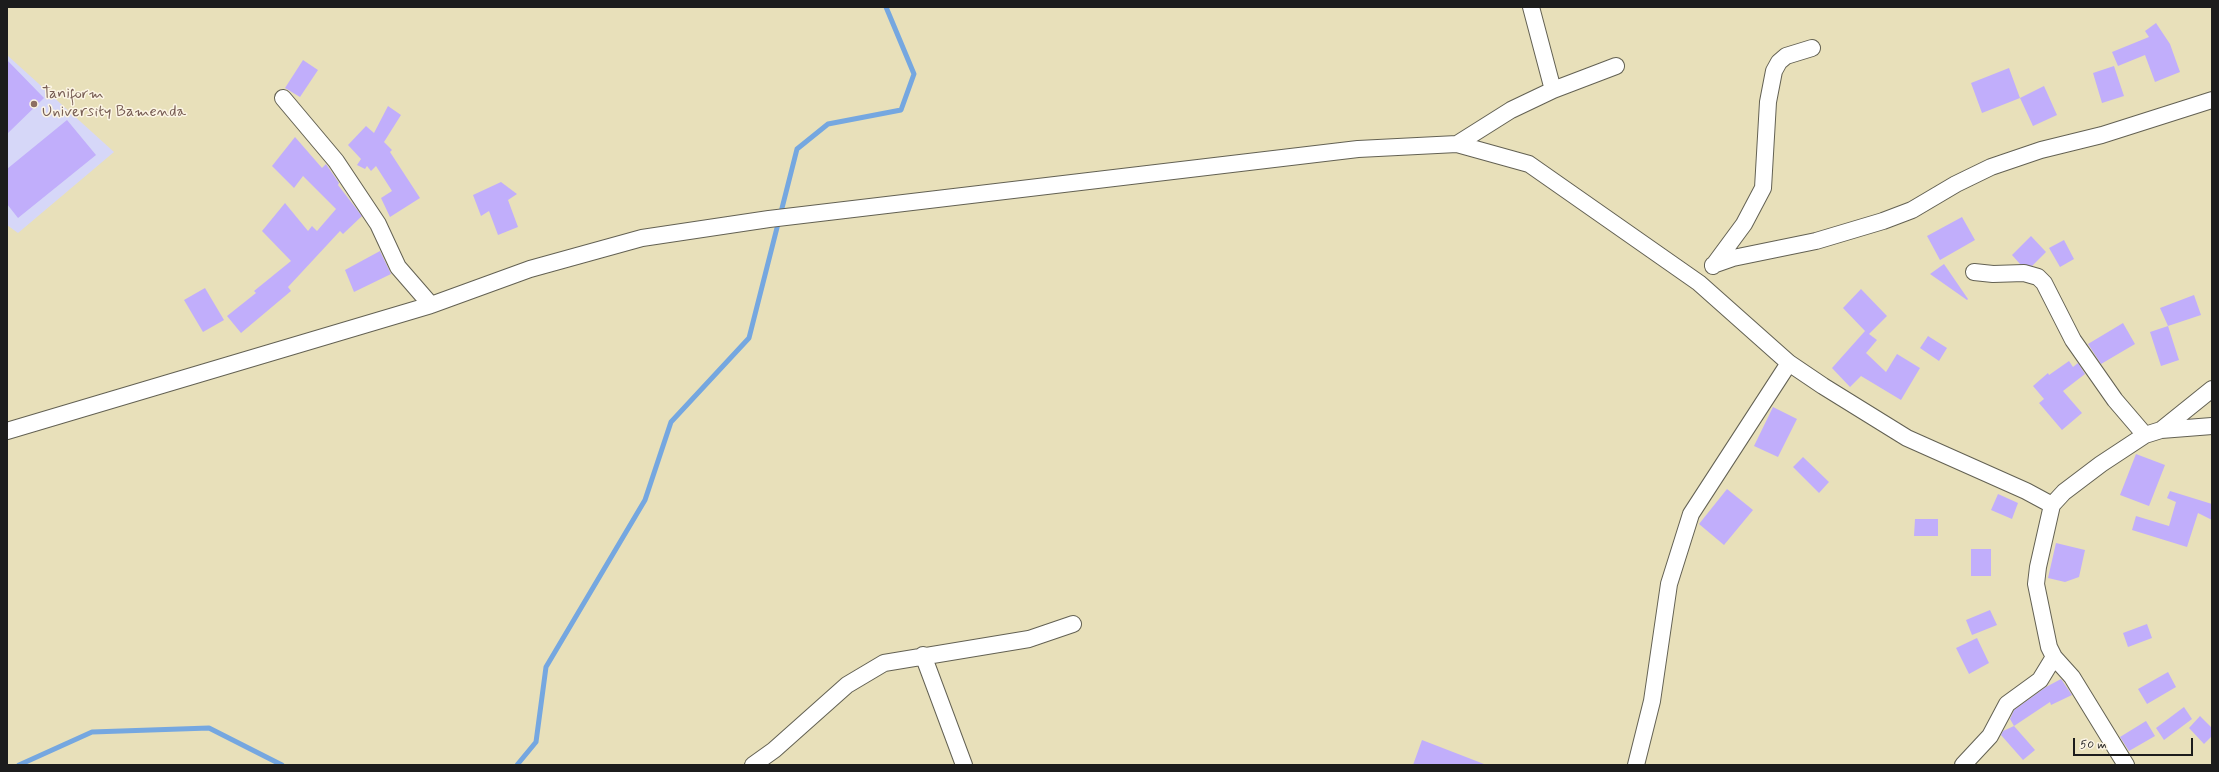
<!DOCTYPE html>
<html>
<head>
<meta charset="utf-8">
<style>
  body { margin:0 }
  #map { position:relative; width:2219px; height:772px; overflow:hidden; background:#e8e0ba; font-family:Mynerve,sans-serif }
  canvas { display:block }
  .frame { position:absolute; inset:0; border:8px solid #1c1c1c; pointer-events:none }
  .scale { position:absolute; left:2073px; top:738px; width:120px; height:18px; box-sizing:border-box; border:2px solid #1c1c1c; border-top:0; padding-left:5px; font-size:12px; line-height:14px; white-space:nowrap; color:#1c1c1c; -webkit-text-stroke:3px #fcf5e5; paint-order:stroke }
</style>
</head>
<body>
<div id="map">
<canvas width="2219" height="772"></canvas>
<div class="frame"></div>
<div class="scale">50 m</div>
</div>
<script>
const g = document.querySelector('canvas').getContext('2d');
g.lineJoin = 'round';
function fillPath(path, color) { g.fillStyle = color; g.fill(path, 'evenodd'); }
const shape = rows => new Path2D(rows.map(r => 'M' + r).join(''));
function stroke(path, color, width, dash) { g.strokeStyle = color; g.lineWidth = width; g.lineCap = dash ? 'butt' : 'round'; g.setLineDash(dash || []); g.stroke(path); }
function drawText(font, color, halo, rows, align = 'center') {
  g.font = font + ' Mynerve,sans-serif'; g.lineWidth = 3; g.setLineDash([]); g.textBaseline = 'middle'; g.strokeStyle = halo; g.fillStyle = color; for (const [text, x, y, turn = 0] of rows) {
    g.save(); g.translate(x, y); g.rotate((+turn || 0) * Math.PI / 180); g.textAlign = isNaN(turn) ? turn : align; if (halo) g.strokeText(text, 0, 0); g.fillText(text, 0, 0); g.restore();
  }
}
fillPath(shape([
  [7,55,114,152,18,233,7,225]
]), '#d6d7f8');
stroke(shape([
  [19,765,92,732,209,728,282,765],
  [517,765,536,742,546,667,645,500,671,422,749,338,797,149,828,124,901,110,914,74,886,7]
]), '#75a7e0', 5);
fillPath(shape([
  [2156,23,2170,44,2180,72,2155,82,2145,55,2118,66,2112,52,2149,37,2145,31],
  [7,60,44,98,7,134],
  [303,60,318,70,300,97,285,88],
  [2114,66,2124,96,2102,103,2093,73],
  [2009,68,2020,98,1982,113,1971,83],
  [2044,86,2057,115,2033,126,2020,98],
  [388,106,401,115,384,142,392,150,390,152,420,198,390,217,381,198,392,191,376,166,371,171,367,166,365,169,357,165,361,159,348,145,366,126,374,133],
  [67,120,96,155,18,218,7,204,7,169],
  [295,137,322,168,326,164,328,167,339,183,338,185,362,216,343,234,340,231,288,287,291,291,241,333,227,316,256,293,254,291,291,261,262,231,285,203,308,231,312,226,317,231,336,209,303,176,294,188,272,166],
  [501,182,517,194,508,200,518,227,498,235,489,211,481,216,473,195],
  [1962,217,1975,240,1940,260,1927,236],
  [2031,236,2046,252,2032,266,2020,264,2012,255],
  [2064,240,2074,259,2060,267,2049,248],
  [380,251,391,274,354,292,345,270],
  [1944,264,1968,299,1967,300,1930,274],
  [205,288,224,320,203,332,184,300],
  [1861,289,1887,316,1869,334,1877,340,1866,353,1886,372,1897,354,1920,368,1901,400,1861,376,1850,387,1832,368,1865,331,1843,308],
  [2194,295,2201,315,2168,326,2160,308],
  [2123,323,2135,344,2101,364,2088,344],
  [2168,326,2179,360,2161,366,2150,332],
  [1928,336,1947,348,1939,361,1920,348],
  [2069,361,2073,367,2078,363,2085,374,2063,391,2082,413,2062,430,2039,403,2044,399,2033,386,2048,373,2049,375],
  [1773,407,1797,419,1778,457,1754,446],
  [2136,454,2165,465,2149,506,2120,495],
  [1803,457,1829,482,1819,493,1793,467],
  [1727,489,1753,510,1724,545,1699,524],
  [2170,491,2212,504,2212,520,2198,513,2187,547,2132,530,2136,516,2169,526,2176,502,2167,498],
  [1998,494,2018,503,2012,519,1991,510],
  [1915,519,1938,519,1938,536,1914,536],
  [2056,543,2085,550,2079,577,2065,582,2048,578],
  [1971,549,1991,549,1991,576,1971,576],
  [1990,610,1997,625,1972,635,1966,620],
  [2147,624,2152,638,2128,647,2123,633],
  [1977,638,1989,663,1969,674,1956,648],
  [2168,672,2176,687,2147,704,2138,689],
  [2061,679,2072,695,2051,705,2050,702,2014,726,2010,719,2014,710,2046,687],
  [2184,707,2192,719,2164,740,2156,728],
  [2200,716,2212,728,2212,736,2204,744,2189,728],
  [2146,721,2155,736,2129,751,2120,737],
  [2014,726,2035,750,2023,760,2001,735,2003,731],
  [1422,740,1484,764,1484,765,1413,765]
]), '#c1aefb');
const minor = shape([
  [1531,7,1553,90],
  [283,98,336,161,378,224,398,267,431,305],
  [1457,144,1511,110,1553,90,1616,66],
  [1713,265,1733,258,1816,241,1883,221,1912,210,1956,184,1991,167,2041,150,2102,135,2212,100],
  [1713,266,1744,224,1763,188,1768,102,1774,71,1779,62,1786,56,1812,48],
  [1974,272,1993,274,2024,273,2038,277,2044,283,2073,340,2115,400,2145,435],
  [2161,430,2212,389],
  [7,431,431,305,530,269,642,238,769,219,1358,149,1457,144,1529,164,1699,283,1789,363,1823,386,1907,438,2026,491,2052,505],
  [923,655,964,765],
  [753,765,774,750,847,685,884,663,1029,639,1073,624],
  [1636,765,1652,701,1669,584,1691,514,1789,363],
  [1963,765,1990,736,2007,704,2040,680,2054,657],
  [2126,765,2072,677,2054,657,2049,647,2036,584,2038,567,2052,505,2064,492,2101,464,2145,435,2161,430,2212,426]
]);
stroke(minor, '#636153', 18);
stroke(minor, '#fff', 16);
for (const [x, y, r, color] of [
  [34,104,4,"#8d6e63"]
]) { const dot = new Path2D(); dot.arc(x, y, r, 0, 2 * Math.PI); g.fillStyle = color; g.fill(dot); stroke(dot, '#fcf5e5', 1.5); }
drawText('16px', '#785e54', '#fcf5e5', [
  ["Taniform",42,95],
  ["University Bamenda",42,113]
], 'left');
</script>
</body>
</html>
